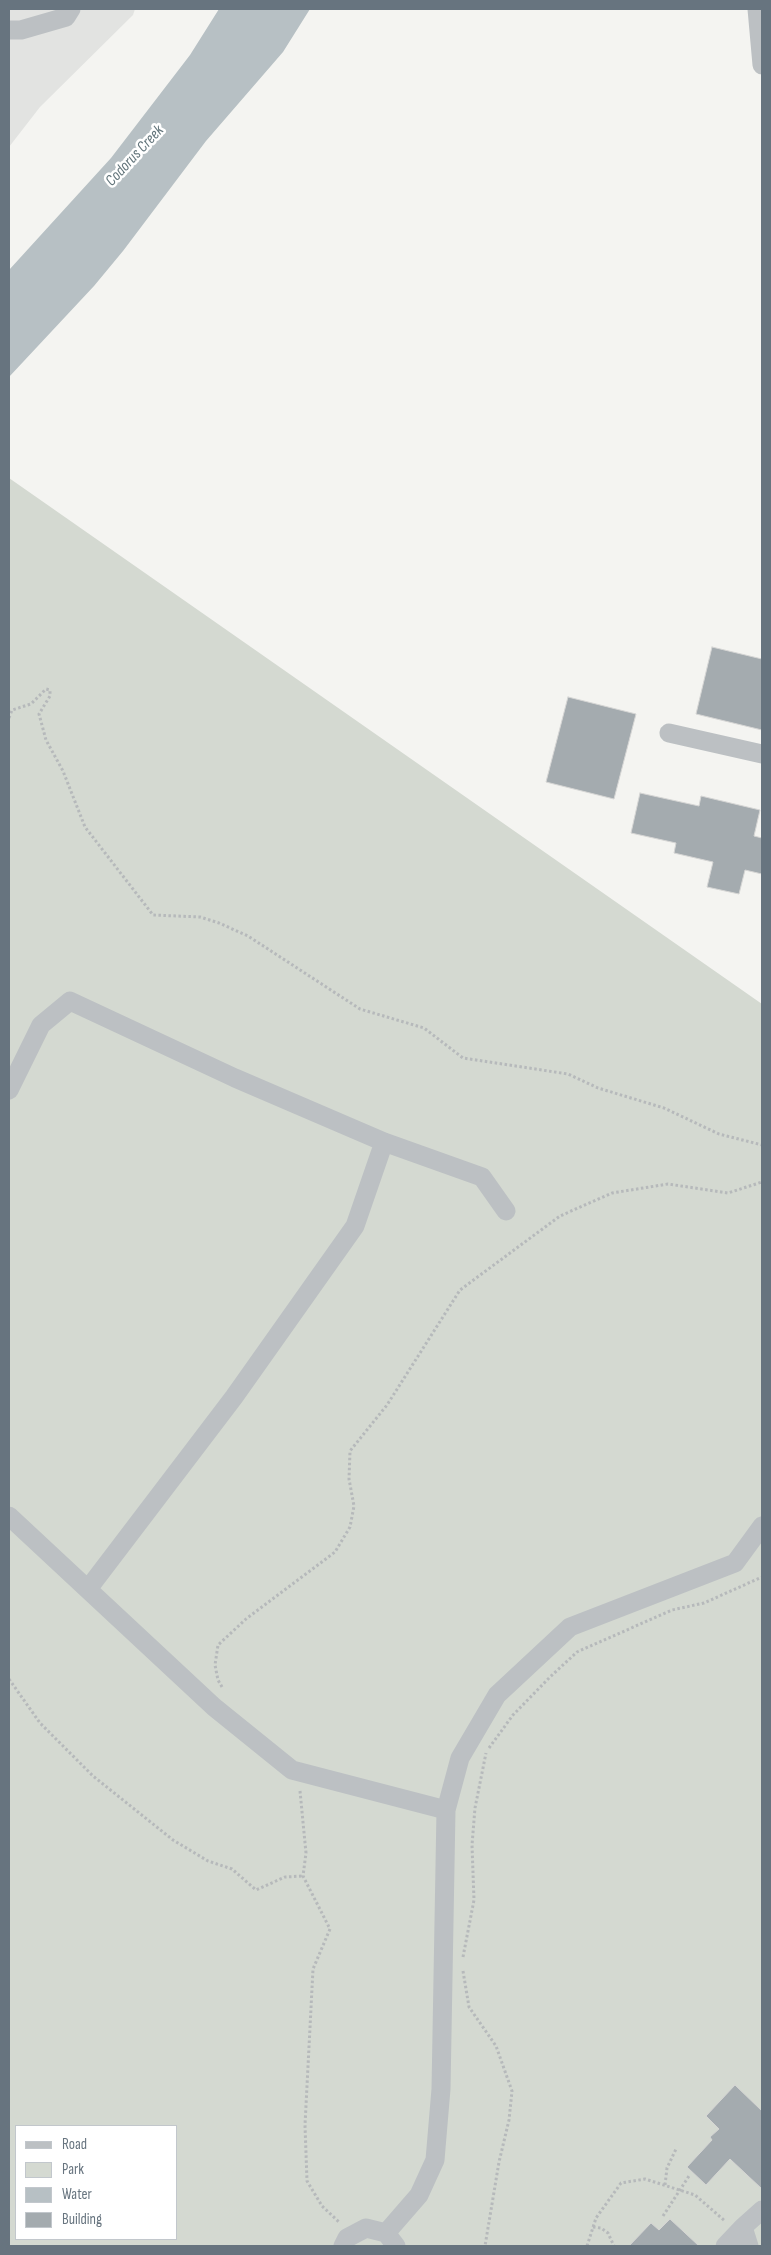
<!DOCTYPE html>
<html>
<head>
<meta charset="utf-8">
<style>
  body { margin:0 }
  #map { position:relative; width:771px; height:2255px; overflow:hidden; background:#f4f4f1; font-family:"Sofia Sans Condensed",sans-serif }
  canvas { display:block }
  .frame { position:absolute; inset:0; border:10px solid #67747f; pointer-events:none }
  .legend { position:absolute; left:15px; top:2125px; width:162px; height:115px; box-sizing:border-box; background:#fff; border:1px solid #c2c7cc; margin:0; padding:6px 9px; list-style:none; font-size:15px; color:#67747f }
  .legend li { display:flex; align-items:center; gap:10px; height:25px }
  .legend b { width:25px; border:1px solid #c2c7cc }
</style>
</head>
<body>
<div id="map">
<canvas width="771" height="2255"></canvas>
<div class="frame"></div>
<ul class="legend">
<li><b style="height:6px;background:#bcc0c3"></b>Road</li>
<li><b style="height:14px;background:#d4d9d1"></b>Park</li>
<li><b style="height:14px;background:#b7c0c4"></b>Water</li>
<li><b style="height:14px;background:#a4abaf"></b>Building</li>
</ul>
</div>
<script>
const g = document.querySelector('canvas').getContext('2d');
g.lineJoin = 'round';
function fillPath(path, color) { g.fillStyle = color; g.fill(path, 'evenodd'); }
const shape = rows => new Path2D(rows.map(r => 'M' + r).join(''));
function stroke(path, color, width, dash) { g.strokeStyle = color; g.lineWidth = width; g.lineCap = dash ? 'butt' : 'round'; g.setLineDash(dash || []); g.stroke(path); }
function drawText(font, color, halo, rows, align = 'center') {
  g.font = font + ' "Sofia Sans Condensed",sans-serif'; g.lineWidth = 5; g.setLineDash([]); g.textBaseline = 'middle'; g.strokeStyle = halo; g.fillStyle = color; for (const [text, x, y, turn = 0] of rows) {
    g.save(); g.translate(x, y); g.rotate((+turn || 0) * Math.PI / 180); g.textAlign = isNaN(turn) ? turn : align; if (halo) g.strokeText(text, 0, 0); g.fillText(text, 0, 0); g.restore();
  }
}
fillPath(shape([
  [9,9,135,9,133,15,40,107,9,147]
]), '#e2e3e1');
fillPath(shape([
  [9,478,762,1004,762,2246,9,2246],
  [16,2126,176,2126,176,2239,16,2239]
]), '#d4d9d1');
fillPath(shape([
  [219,9,310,9,283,52,206,141,123,251,94,286,9,377,9,270,111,158,190,55]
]), '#b7c0c4');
const building = shape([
  [712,647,762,659,762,730,696,714,712,647],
  [568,697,636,714,614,799,546,782,568,697],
  [640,793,699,806,701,796,760,810,754,836,762,838,762,874,745,870,739,894,707,887,713,862,674,853,676,843,631,833,640,793],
  [735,2085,762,2111,762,2189,730,2159,706,2185,687,2167,712,2140,710,2137,719,2129,706,2116,735,2085],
  [670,2219,699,2246,629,2246,651,2223,659,2230,670,2219]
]);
fillPath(building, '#a4abaf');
stroke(building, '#d5d5d4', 1);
stroke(shape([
  [9,718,12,710,31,704,46,689,50,690,50,696,39,714,46,740,63,771,85,827,153,915,200,917,219,923,248,936,360,1009,424,1028,463,1058,568,1074,598,1088,664,1108,719,1134,762,1145],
  [9,1679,40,1723,93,1776,173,1840,208,1861,232,1869,256,1890,285,1877,303,1876],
  [222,1687,218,1680,215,1665,218,1645,246,1619,335,1552,350,1527,354,1506,349,1479,350,1451,387,1405,460,1290,560,1216,612,1193,668,1184,728,1193,762,1182],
  [489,1748,513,1715,550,1677,577,1652,672,1610,704,1603,762,1577],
  [300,1791,306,1853,303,1876,330,1929,313,1969,305,2125,307,2181,322,2206,339,2222],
  [463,1957,474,1900,472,1845,475,1808,486,1753],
  [463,1971,469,2007,496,2046,512,2091,509,2120,499,2162,485,2246],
  [665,2185,667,2168,676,2149],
  [663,2216,689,2176],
  [593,2227,601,2228,608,2233,614,2246],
  [587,2246,596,2218,621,2183,645,2179,695,2195,725,2221]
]), '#b6b9bb', 3, [2.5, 2.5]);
stroke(shape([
  [757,9,762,65],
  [9,30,21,30,66,17,71,9],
  [669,733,762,754],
  [9,1090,41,1025,70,1001,235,1078,384,1142,482,1177,506,1211],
  [9,1516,214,1707,292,1770,446,1810],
  [88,1589,234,1397,355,1226,384,1142],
  [386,2233,419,2195,435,2160,441,2089,446,1810,460,1758,497,1695,570,1627,735,1563,762,1526],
  [343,2246,347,2238,366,2228,386,2233,396,2246],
  [725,2246,743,2227],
  [749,2246,743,2227,762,2210]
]), '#bcc0c3', 19);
drawText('italic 16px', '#63757b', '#fff', [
  ["Codorus Creek",135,156,-47]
]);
</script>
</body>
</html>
